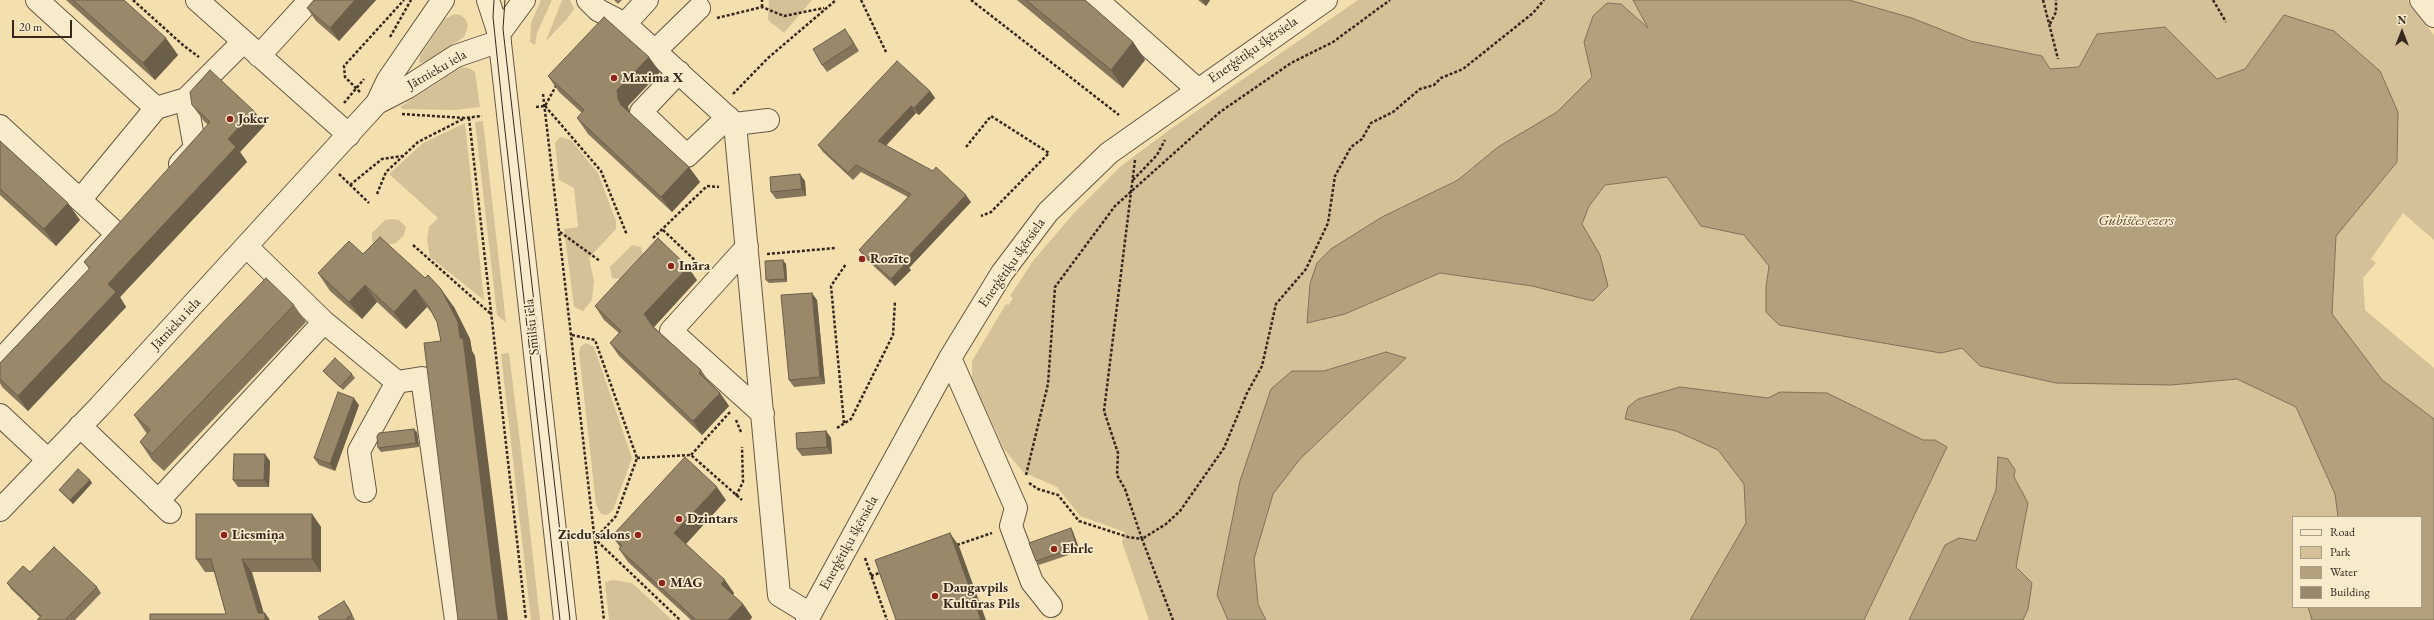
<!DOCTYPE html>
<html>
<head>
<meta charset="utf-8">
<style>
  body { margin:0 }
  #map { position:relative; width:2434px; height:620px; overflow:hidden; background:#f4e0af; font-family:"EB Garamond",serif }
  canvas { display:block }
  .legend { position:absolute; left:2292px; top:516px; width:130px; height:92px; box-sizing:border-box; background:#f8ebcb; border:1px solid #aa9d86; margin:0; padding:5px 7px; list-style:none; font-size:12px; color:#36281f }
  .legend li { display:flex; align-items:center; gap:8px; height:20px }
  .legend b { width:20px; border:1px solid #aa9d86 }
  .north { position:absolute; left:2382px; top:12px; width:40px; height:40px; -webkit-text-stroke:3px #f8ebcb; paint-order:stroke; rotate:0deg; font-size:11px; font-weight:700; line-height:16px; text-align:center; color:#36281f }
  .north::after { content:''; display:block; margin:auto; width:14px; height:18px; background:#36281f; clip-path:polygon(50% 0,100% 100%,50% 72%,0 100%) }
  .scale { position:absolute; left:12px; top:20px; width:60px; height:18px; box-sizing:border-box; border:2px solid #36281f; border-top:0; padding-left:5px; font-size:12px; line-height:14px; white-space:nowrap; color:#36281f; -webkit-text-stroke:3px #f8ebcb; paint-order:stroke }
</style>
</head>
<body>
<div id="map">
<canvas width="2434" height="620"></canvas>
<ul class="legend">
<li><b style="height:5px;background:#f8ebcb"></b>Road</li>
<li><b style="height:11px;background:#d4c197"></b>Park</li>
<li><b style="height:11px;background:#b3a17e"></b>Water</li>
<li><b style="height:11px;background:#99886a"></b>Building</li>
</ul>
<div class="north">N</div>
<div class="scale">20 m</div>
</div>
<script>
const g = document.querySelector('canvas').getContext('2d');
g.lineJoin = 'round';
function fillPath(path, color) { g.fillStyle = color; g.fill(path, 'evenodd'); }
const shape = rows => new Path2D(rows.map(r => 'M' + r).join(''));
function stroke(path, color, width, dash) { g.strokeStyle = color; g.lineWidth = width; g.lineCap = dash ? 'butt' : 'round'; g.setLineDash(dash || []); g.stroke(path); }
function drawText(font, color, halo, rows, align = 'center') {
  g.font = font + ' "EB Garamond",serif'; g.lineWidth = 3.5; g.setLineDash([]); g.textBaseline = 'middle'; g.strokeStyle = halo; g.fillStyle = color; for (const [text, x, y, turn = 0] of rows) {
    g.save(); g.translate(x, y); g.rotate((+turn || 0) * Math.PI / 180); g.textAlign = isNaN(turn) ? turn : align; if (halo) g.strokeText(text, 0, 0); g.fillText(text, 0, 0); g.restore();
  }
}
fillPath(shape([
  [541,0,552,0,537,33,535,45,530,42,531,23],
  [562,0,570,0,574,9,567,19,546,41],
  [769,0,812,0,784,33,768,20],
  [1358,0,2407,0,2434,35,2434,240,2403,213,2371,259,2376,263,2363,278,2365,310,2434,368,2434,620,1149,620,1122,542,1125,532,1080,516,1057,487,1023,472,1004,449,972,379,972,361,1006,304,1009,305,1013,298,1010,296,1033,261,1074,213,1121,166,1172,128],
  [2042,56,2050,69,2079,67,2009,100],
  [1619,162,1666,177,1605,185,1528,227,1543,283,1532,286,1440,273,1346,314],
  [2293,517,2421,517,2421,607,2293,607],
  [454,14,461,15,466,20,468,26,464,37,426,62,419,63,420,56,445,19],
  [462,67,469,68,475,72,480,107,456,110,403,109,400,107],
  [483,121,506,323,497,315,475,122],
  [465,123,484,300,430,257,427,240,429,227,438,218,389,174,423,143],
  [560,137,571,140,598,173,616,221,616,229,589,258,594,281,592,300,583,311,574,307,564,229,578,227,574,188,559,180,555,143],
  [392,219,399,220,406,227,404,235,396,243,376,247,372,241,372,233,385,220],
  [632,245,641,247,643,256,621,279,612,278,610,267],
  [586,343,594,347,632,458,613,510,607,515,601,514,596,504,579,352,581,346],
  [509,353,521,450,540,620,531,620,501,354],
  [613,580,632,583,672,620,609,620,605,582]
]), '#d4c197');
const water = shape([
  [1633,0,1849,0,1912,18,1970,41,2042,56,2050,69,2079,67,2097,34,2165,27,2217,79,2245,69,2284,15,2334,31,2380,71,2398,112,2397,162,2336,236,2332,314,2382,380,2434,419,2434,620,2312,620,2308,607,2421,607,2421,517,2338,517,2335,494,2296,407,2237,379,2171,385,2056,383,1980,366,1962,348,1941,353,1779,325,1766,312,1766,287,1769,266,1744,235,1701,226,1667,177,1605,185,1589,206,1582,224,1600,255,1608,286,1593,301,1532,286,1440,273,1345,314,1307,323,1310,284,1317,263,1331,249,1382,217,1458,180,1498,147,1557,112,1592,77,1584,42,1593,16,1607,3,1621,4,1648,28,1633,0],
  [1386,352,1406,358,1300,459,1273,494,1254,559,1258,604,1266,620,1228,620,1217,595,1240,481,1271,389,1292,371,1324,371,1386,352],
  [1680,387,1768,398,1780,392,1827,393,1923,440,1935,440,1947,447,1864,620,1690,620,1746,523,1744,484,1718,450,1676,431,1625,419,1628,407,1638,399,1680,387],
  [1998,457,2008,459,2015,470,2014,477,2028,503,2016,567,2032,583,2028,609,2023,620,1909,620,1945,545,1959,538,1976,541,1996,490,1998,457]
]);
fillPath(water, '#b3a17e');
stroke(water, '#817158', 1);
const minor = shape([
  [37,0,156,108,186,99,243,42],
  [197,0,349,135],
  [488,0,499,34,565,620],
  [588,0,598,10,625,24,735,124,779,595,810,614],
  [1097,0,1197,89],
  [2421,0,2434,16],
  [625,24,647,0],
  [499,34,524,0],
  [655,51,699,8],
  [259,56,310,0],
  [679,72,641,112,687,156,728,117],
  [377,103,408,87,456,56,500,41],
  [735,124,768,120],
  [0,126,117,234],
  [180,164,195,148,186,99],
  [80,200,156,108],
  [247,247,324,322,397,382,422,378,456,620],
  [747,247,671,331,763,414],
  [950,358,1016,508,1011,526,1032,582,1051,606],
  [0,361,108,244],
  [0,415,47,459],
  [80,426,170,512],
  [365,491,359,451,397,382],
  [158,501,324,322],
  [0,510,100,406,377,103,388,80,443,0],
  [807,620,950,358,1002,273,1048,212,1109,153,1326,0]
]);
stroke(minor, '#665643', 24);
stroke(shape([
  [133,0,184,46,199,57],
  [861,0,886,52],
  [971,0,1119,115],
  [2043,0,2058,59],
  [2213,0,2226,22],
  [762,7,762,0],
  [717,18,762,7,784,16,824,8],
  [2050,24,2056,12,2056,0],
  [390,37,411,0],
  [360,92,345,77,344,66,404,0],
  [543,94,604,620],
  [733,94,768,58,836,0],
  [344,103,364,79],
  [545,106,601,171,627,235],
  [536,107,545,106,557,84],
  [402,114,465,118,482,116],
  [469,118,526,620],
  [966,147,991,116,1049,153,991,212,981,216],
  [1135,160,1104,411,1118,453,1117,475,1125,489,1142,539,1166,524,1180,511,1224,448,1247,393,1262,366,1276,304,1306,269,1328,223,1335,176,1351,147,1362,139,1371,123,1393,112,1420,89,1434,85,1441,78,1463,69,1533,13,1544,0],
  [339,174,369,203],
  [1133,180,1157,155,1165,140],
  [350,185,382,159,402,156],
  [377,194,386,172,418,142,465,118],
  [663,230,702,267],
  [560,232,600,261],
  [653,238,707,186,719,187],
  [413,245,491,314],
  [767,254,836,248],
  [572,335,595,340,637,458,616,516,595,539,680,620],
  [736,420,741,432],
  [844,423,831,286,846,264],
  [837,428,851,419,893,335,895,301],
  [691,455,730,412],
  [637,458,691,455,742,500],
  [1026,475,1048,384,1055,287,1115,206,1220,112,1291,63,1333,42,1390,0],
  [1029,483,1038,489,1058,495,1079,521,1128,537,1142,539,1173,620],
  [736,496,743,482,742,447],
  [957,545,992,533],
  [865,558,887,620],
  [871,576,882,572]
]), '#36281f', 2.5, [3, 2]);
stroke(minor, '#f8ebcb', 22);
stroke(shape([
  [494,0,493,17,503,113,560,620],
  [505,0,503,29,570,620]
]), '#36281f', 1);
fillPath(shape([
  [66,0,124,0,178,55,155,80],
  [314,0,376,0,339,41,316,21,307,8],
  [614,0,622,0,618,4],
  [1017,0,1085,0,1133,42,1145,60,1123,88],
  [1198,0,1210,0,1206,6],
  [850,36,859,51,827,72,822,65],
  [660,72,628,106,629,112,689,167,700,182,672,212,588,134,577,118,582,113,559,92,548,76],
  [930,91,935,98,919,115,916,113,886,146,971,202,909,268,911,270,895,286,864,257,859,250,908,197,861,172,853,180,823,152,818,145],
  [192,105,265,125,240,152,247,162,120,297,126,307,28,411,2,387,0,383,0,363,89,269,84,262,208,125,203,120],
  [0,141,80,220,56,246,0,195],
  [805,181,806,196,776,199,771,192],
  [363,254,454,307,470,339,472,351,475,356,441,341,437,322,432,313,427,307,406,329,377,302,362,319,330,291,318,273],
  [786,264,787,282,769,283,766,280],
  [697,280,654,327,701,370,710,383,720,393,729,406,702,435,619,356,610,343,619,333,604,320,595,306],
  [817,300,825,384,794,387,789,380],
  [294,305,306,322,164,471,152,460,140,442,147,434,134,415],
  [323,371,352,374,355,378,343,390,326,374],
  [359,405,335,471,319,465,314,458],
  [826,431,831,438,832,454,802,456,797,449],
  [417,432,419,447,381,452,378,448],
  [270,461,269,487,238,487,233,480],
  [90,480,92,483,73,504,59,490],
  [726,500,686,544,734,593,733,595,743,604,752,617,750,620,691,620,628,562,619,549,620,547,612,536],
  [312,514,321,527,321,572,252,572,226,614,214,572,205,572,196,559],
  [1071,528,1073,532,1080,551,1039,565,1036,561],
  [30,572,97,587,101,593,75,620,37,620,40,617,11,589,7,583],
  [344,601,355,620,320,620]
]), '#84755b');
fillPath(shape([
  [355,0,376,0,339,41,330,28],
  [1202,0,1210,0,1206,6],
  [166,38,178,55,155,80,143,63],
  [1133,42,1145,60,1123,88,1111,70],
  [649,57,660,72,628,106,629,115,621,105,618,99,617,90],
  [930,91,935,98,919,115,914,108],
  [911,106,916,113,883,148,878,141],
  [254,111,265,125,240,152,247,162,120,297,126,307,28,411,18,396,108,284,228,139],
  [689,167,700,182,672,212,661,197],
  [800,174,805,181,806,196,802,189],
  [966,195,971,202,909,268,911,270,895,286,891,279,904,261],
  [68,203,80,220,56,246,44,229],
  [783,260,786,264,787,282,785,279],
  [688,267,697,280,654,327,644,314],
  [365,285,377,302,362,319,349,302],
  [415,289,427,307,406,329,394,312],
  [441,289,454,307,470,339,472,351,475,356,508,620,498,620,460,338],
  [812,293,817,300,825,384,820,377],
  [720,393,729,406,702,435,693,421],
  [354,398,359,405,335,471,330,464],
  [414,429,417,432,419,447,416,443],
  [826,431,831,438,832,454,827,447],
  [265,454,270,461,269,487,264,480],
  [90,480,92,483,73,504,70,500],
  [717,487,726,500,684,546,674,533],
  [312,514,321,527,321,572,312,559],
  [1071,528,1073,532,1080,551,1077,547],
  [950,533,959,546,986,620,981,620],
  [242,559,252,572,265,617,265,613,270,620,263,620,258,613],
  [725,580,734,593,730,597,721,584],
  [344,601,349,608,355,620,352,615],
  [743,604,752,617,750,620,728,620]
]), '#6b5f4a');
const building = shape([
  [73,0,124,0,166,38,143,63,73,0],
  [314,0,355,0,330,28,307,8,314,0],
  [1026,0,1085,0,1133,42,1111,70,1026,0],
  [604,17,649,57,617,90,618,99,621,105,689,167,661,197,577,118,584,110,548,76,604,17],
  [845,29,854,44,822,65,813,49,845,29],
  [897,61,930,91,914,108,911,106,878,141,933,171,936,167,966,195,904,261,906,263,891,279,859,250,911,194,856,165,848,173,818,145,897,61],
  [210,70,254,111,228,139,236,147,108,284,116,292,18,396,0,379,0,363,90,268,84,262,210,122,192,105,190,92,210,70],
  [0,141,68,203,44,229,0,189,0,141],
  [800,174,802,189,771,192,770,177,800,174],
  [380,237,425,278,428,275,441,289,458,322,460,338,463,338,498,620,458,620,424,343,441,341,437,322,429,307,415,289,394,312,365,285,349,302,318,273,349,241,363,254,380,237],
  [658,238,688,267,644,314,653,327,701,370,699,373,720,393,693,421,610,343,621,331,595,306,658,238],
  [783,260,785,279,766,280,765,261,783,260],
  [266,278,294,305,152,454,140,442,150,430,134,415,266,278],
  [812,293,820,377,789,380,781,295,812,293],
  [335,358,352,374,340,387,323,371,335,358],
  [338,392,354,398,330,464,314,458,338,392],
  [414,429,416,443,378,448,377,436,379,433,414,429],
  [826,431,827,447,797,449,796,433,826,431],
  [234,454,265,454,264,480,233,480,234,454],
  [685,457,717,487,674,533,725,580,721,584,743,604,728,620,696,620,619,549,622,545,612,536,685,457],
  [78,469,90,480,70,500,59,490,78,469],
  [196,514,312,514,312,559,242,559,258,613,265,613,265,620,150,620,150,614,226,614,211,559,196,559,196,514],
  [1071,528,1077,547,1036,561,1029,543,1071,528],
  [950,533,981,620,896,620,875,560,950,533],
  [54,547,97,587,65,620,37,620,41,616,7,583,23,566,30,572,54,547],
  [344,601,352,615,347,618,348,620,320,620,318,617,344,601]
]);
fillPath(building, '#99886a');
stroke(building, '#6b5f4a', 1);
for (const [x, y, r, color] of [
  [614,78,4,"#8f2418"],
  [230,119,4,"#8f2418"],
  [862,259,4,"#8f2418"],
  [671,266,4,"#8f2418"],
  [679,519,4,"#8f2418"],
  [224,535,4,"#8f2418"],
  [638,535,4,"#8f2418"],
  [1054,549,4,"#8f2418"],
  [662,583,4,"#8f2418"],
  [935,596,4,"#8f2418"]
]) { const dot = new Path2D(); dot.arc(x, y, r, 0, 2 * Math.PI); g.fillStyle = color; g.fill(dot); stroke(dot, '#f8ebcb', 1.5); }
drawText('14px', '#36281f', '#f8ebcb', [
  ["Enerģētiķu šķērsiela",1253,50,-35],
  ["Jātnieku iela",437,70,-30],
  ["Enerģētiķu šķērsiela",1012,263,-55],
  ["Jātnieku iela",176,324,-47],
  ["Smilšu iela",532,327,-96],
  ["Enerģētiķu šķērsiela",849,543,-61]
]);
drawText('bold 14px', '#36281f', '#f8ebcb', [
  ["Maxima X",622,78],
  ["Joker",238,119],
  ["Rozīte",870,259],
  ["Ināra",679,266],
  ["Dzintars",687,519],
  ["Liesmiņa",232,535],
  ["Ziedu salons",630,535,"right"],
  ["Ehrle",1062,549],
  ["MAG",670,583],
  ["Daugavpils",943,588],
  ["Kultūras Pils",943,604]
], 'left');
drawText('italic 15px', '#5c4c3c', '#f8ebcb', [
  ["Gubiščes ezers",2136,221]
]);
</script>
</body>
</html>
